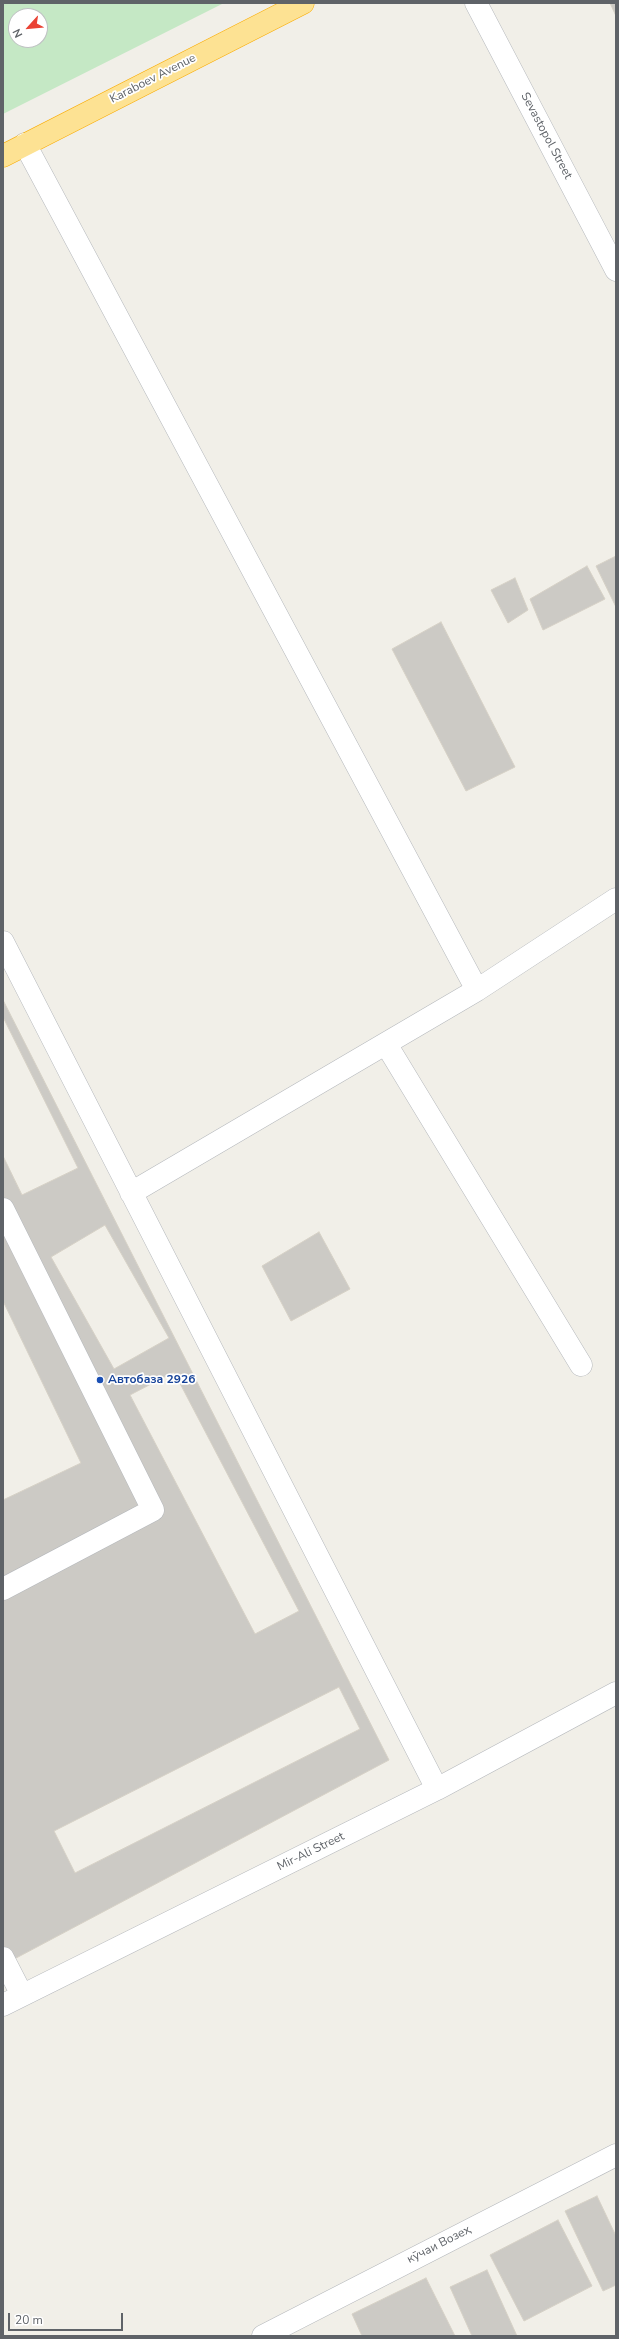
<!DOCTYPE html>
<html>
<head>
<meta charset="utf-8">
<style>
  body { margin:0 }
  #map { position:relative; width:619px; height:2339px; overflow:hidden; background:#f1efe8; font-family:"Nunito Sans",sans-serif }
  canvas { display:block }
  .frame { position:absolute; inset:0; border:4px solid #5f6368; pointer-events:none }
  .north { position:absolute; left:8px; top:8px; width:40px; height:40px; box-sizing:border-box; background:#fff; border:1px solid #bfc1c3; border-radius:50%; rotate:243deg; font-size:11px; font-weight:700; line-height:16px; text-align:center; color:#5f6368 }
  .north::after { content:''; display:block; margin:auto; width:14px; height:18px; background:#ea4335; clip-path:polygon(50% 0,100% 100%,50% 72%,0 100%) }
  .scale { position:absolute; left:8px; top:2313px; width:115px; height:18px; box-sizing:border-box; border:2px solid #5f6368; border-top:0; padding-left:5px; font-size:12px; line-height:14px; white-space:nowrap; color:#5f6368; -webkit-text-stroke:3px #fff; paint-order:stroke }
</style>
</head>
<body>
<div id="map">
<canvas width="619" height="2339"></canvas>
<div class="frame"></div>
<div class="north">N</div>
<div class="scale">20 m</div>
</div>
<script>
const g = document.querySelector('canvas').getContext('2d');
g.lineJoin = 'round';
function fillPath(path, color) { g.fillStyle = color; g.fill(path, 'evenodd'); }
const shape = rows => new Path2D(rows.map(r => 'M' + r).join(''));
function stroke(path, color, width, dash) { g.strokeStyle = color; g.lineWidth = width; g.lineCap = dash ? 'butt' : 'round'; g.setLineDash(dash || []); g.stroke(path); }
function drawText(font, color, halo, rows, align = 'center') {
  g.font = font + ' "Nunito Sans",sans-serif'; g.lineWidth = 3.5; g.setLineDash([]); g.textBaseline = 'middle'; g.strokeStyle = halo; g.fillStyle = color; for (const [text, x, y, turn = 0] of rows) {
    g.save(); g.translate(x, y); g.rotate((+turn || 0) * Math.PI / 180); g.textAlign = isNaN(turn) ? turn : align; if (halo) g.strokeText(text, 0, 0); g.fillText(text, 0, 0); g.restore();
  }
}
fillPath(shape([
  [3,3,224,3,3,114],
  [16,16,40,16,40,40,16,40]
]), '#c5e8c5');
const building = shape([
  [610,3,616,3,616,16,610,3],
  [616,556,616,607,596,566,616,556],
  [587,566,605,599,543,630,530,599,587,566],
  [515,578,528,610,508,623,491,590,515,578],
  [441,622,515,767,466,791,392,649,441,622],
  [3,1000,389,1760,3,1965,3,1000],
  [3,1017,78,1168,22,1195,3,1156,3,1017],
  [105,1225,169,1338,114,1369,51,1257,105,1225],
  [319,1232,350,1289,291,1321,262,1266,319,1232],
  [3,1301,81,1463,3,1500,3,1301],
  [174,1372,299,1611,255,1634,130,1395,174,1372],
  [339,1687,360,1729,75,1873,54,1831,339,1687],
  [597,2196,616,2236,616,2285,603,2291,565,2211,597,2196],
  [558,2220,592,2286,524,2321,490,2255,558,2220],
  [487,2270,517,2336,472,2336,450,2287,487,2270],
  [426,2278,455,2336,362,2336,352,2314,426,2278]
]);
fillPath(building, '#cccac5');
stroke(building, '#d6d1c6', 1);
const minor = shape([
  [476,3,616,270],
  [25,144,477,990],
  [3,942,437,1789],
  [386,1044,581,1365],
  [131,1193,477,990,616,899],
  [3,1209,153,1510,3,1589],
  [3,1958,22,1995],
  [3,2005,437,1789,616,1693],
  [263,2336,616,2155]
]);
const highway = shape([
  [3,156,303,3]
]);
stroke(minor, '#b5b8bc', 23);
stroke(highway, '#f9ab00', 23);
stroke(minor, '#fff', 22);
stroke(highway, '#fde293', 22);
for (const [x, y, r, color] of [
  [100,1380,4,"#1a4fb4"]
]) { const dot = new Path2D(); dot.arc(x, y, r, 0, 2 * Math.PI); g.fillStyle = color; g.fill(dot); stroke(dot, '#fff', 1.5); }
drawText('12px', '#5f6368', '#fff', [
  ["Karaboev Avenue",153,79,-27],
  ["Sevastopol Street",546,136,62],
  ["Mir-Ali Street",311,1852,-26],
  ["кӯчаи Возеҳ",439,2245,-27]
]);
drawText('bold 12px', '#164399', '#fff', [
  ["Автобаза 2926",108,1380]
], 'left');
</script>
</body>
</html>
